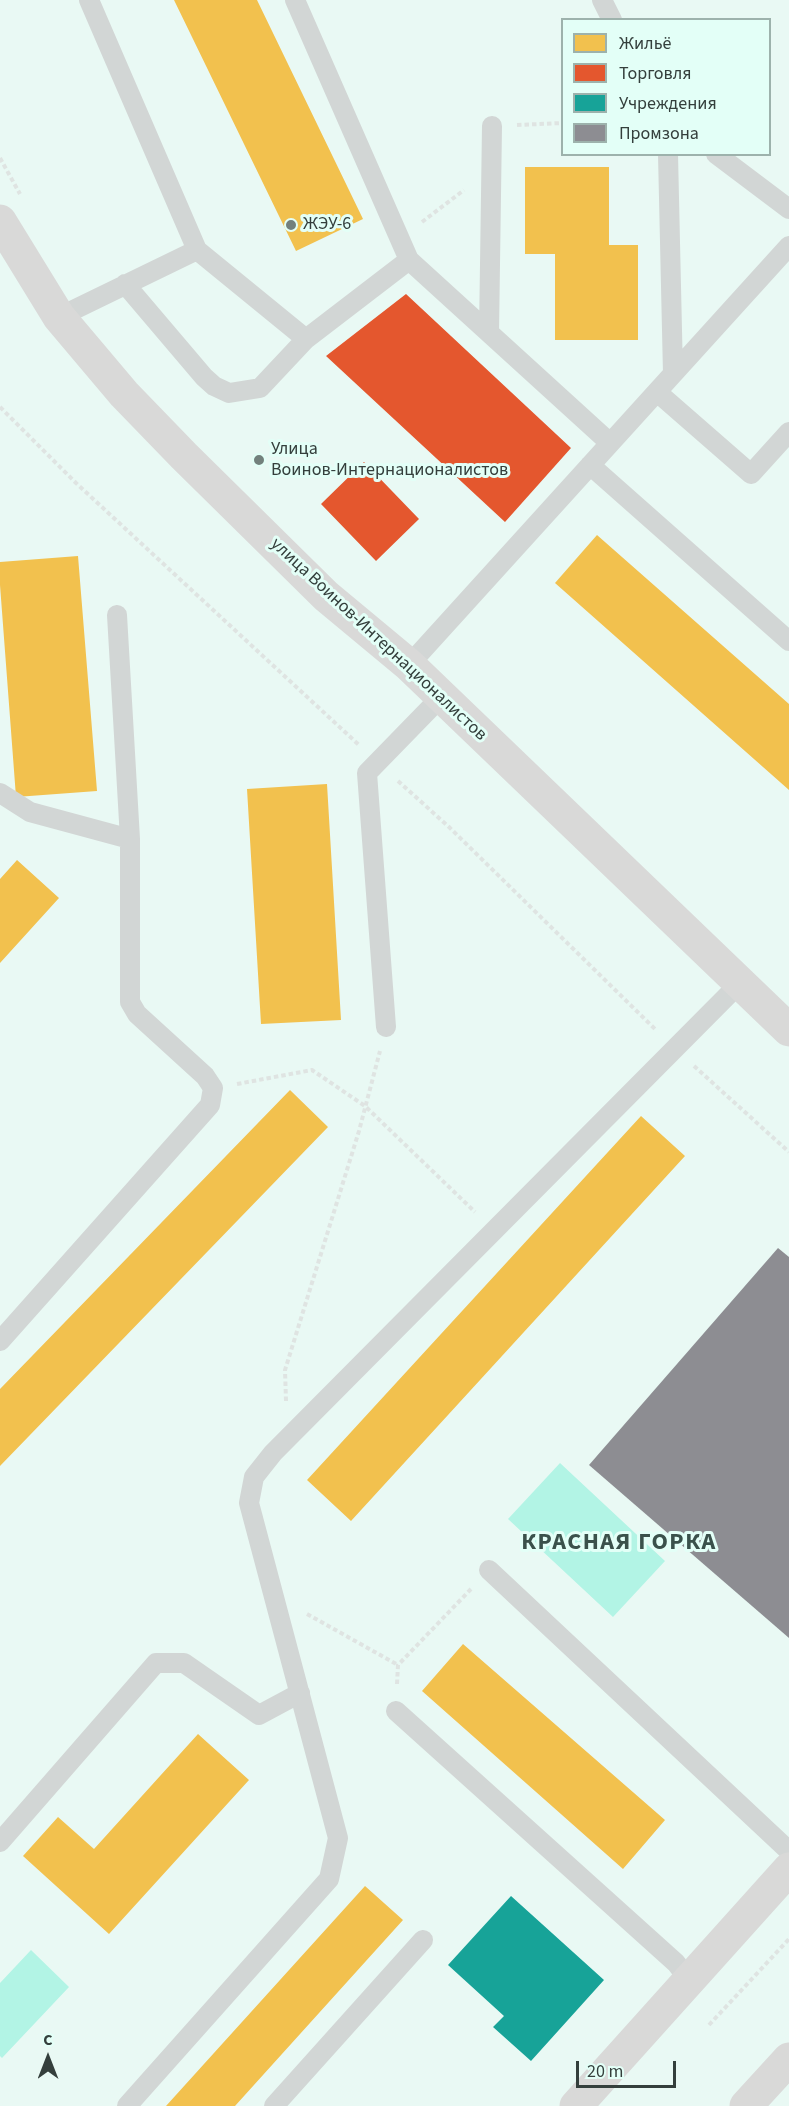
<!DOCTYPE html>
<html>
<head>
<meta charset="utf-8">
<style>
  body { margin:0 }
  #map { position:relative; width:789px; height:2106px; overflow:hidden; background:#e9f9f4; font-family:"Source Sans 3",sans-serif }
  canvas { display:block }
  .legend { position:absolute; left:561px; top:18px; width:210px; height:138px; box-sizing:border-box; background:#e3fff7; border:2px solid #9db2ac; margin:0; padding:8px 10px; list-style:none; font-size:18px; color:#343f3c }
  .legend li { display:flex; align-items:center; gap:12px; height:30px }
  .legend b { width:30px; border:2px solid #9db2ac }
  .north { position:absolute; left:18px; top:2028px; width:60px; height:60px; -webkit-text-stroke:4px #e3fff7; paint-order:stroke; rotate:0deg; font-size:16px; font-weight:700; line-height:24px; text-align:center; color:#343f3c }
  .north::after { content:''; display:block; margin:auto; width:21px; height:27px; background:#343f3c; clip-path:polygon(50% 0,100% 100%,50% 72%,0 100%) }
  .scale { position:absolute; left:576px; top:2061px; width:100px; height:27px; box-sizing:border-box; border:3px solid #343f3c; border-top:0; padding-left:8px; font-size:18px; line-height:21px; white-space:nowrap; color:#343f3c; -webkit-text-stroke:4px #e3fff7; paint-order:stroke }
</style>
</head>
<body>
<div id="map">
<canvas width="789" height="2106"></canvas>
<ul class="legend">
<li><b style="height:16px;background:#f2c14e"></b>Жильё</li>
<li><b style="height:16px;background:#e4572e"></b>Торговля</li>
<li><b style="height:16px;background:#17a398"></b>Учреждения</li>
<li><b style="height:16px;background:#8d8d92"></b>Промзона</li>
</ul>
<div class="north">С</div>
<div class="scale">20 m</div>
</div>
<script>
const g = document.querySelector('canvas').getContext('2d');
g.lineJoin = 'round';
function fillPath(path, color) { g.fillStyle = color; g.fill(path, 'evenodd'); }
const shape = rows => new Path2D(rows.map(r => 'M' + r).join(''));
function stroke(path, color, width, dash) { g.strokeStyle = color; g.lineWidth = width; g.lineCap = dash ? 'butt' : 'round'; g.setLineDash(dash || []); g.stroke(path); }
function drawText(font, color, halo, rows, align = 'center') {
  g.font = font + ' "Source Sans 3",sans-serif'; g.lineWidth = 6; g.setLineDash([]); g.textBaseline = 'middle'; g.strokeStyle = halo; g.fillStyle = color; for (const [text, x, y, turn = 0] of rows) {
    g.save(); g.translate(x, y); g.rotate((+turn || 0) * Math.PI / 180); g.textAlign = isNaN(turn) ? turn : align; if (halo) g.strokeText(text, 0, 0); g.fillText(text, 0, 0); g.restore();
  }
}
fillPath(shape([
  [560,1463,665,1561,613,1617,508,1519],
  [31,1950,69,1987,2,2058,0,2056,0,1983]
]), '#b2f4e5');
fillPath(shape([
  [174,0,257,0,363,219,296,251],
  [525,167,609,167,609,245,638,245,638,340,555,340,555,254,525,254],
  [597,535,789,704,789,790,555,583],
  [78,556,97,791,16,797,0,585,0,562],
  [327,784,341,1020,261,1024,247,789],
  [17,860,59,898,0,963,0,879],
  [290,1090,328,1127,0,1466,0,1389],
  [641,1116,685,1156,351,1521,307,1480],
  [463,1644,665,1820,623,1869,422,1691],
  [198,1734,249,1780,109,1934,23,1856,58,1817,94,1849],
  [365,1886,403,1920,235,2106,166,2106]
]), '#f2c14e');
fillPath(shape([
  [406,294,571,448,505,522,326,356],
  [364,462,419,519,376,561,321,504]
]), '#e4572e');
fillPath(shape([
  [511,1896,604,1980,531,2061,493,2027,504,2016,448,1965]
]), '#17a398');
fillPath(shape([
  [778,1248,789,1257,789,1638,589,1465]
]), '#8d8d92');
stroke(shape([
  [517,125,562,123],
  [0,158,20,194],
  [422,222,464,190],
  [0,407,76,483,359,745],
  [398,781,449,827,656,1030],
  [694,1066,789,1152],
  [237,1084,312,1070,365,1106,475,1212],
  [286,1401,285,1370,359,1131,380,1051],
  [307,1614,398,1665],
  [397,1684,398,1665,471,1589],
  [709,2025,789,1939]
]), '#dfe4e2', 4, [4.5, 3]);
stroke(shape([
  [295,0,409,260,610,443],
  [602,0,612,20],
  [668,154,673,374],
  [716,154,789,209],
  [197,250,306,339,409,260],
  [125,284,204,377,214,386,229,393,260,388,306,339],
  [59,317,197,250,89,0],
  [489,333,492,126],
  [657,392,751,474,789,432],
  [590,465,789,641],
  [117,615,130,839],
  [409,665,789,246],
  [0,793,30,812,130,839,130,1002,137,1014,205,1076,213,1088,210,1105,0,1341],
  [386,1027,367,773,441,697],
  [489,1570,789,1851],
  [396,1711,676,1963,689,1980],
  [0,1842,156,1663,184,1663,259,1715,300,1693],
  [127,2106,329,1879,338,1838,249,1503,254,1477,273,1453,740,983],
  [274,2106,423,1940]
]), '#d2d6d5', 20);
stroke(shape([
  [0,221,59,317,124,394,184,456,326,596,409,665,789,1030],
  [576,2106,789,1869],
  [746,2106,789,2059]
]), '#d9d9d8', 33);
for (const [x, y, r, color] of [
  [291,225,6,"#73807c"],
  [259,460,6,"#73807c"]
]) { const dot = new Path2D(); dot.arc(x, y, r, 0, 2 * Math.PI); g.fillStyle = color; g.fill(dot); stroke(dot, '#e3fff7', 2); }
drawText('18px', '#343f3c', '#e3fff7', [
  ["ЖЭУ-6",303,225],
  ["Улица",271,450],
  ["Воинов-Интернационалистов",271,471]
], 'left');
drawText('18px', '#343f3c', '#e3fff7', [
  ["улица Воинов-Интернационалистов",378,640,43]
]);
g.letterSpacing = '1.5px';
drawText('bold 24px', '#3a514b', '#e3fff7', [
  ["КРАСНАЯ ГОРКА",619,1544]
]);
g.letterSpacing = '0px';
</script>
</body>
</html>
